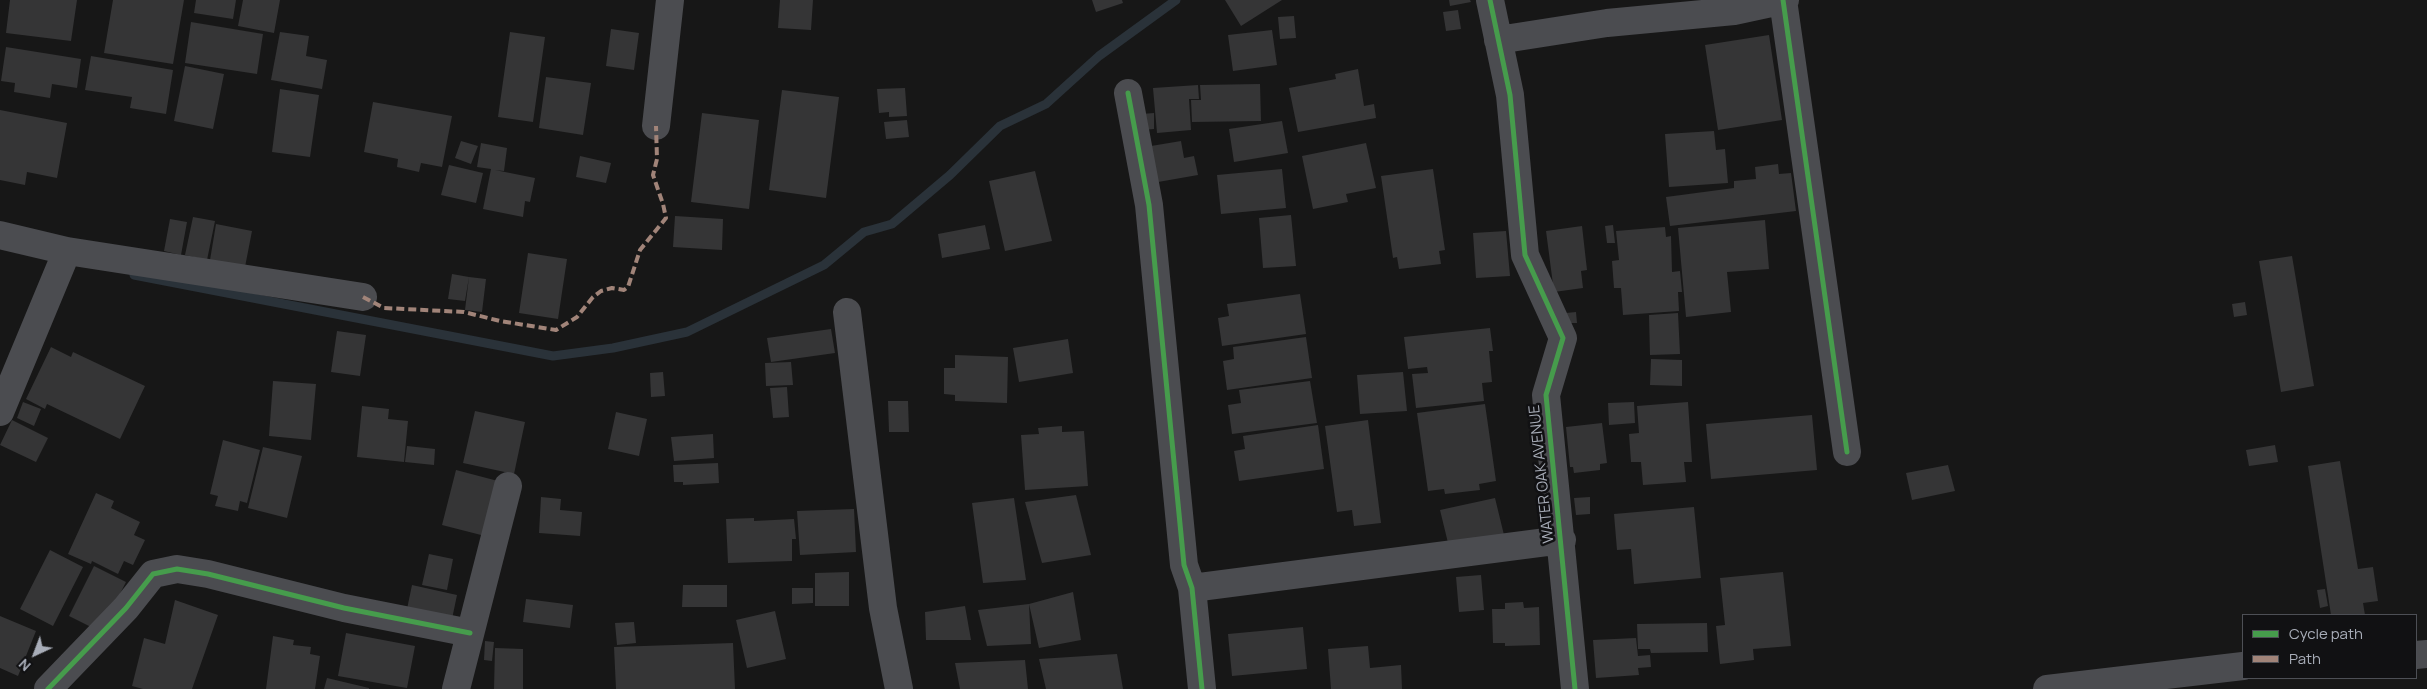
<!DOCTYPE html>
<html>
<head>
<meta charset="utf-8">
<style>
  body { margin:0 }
  #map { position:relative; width:2427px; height:689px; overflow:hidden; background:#171717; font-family:Manrope,sans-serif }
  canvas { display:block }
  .legend { position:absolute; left:2242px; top:614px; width:175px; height:65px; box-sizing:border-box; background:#111113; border:1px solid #4d4f55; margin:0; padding:6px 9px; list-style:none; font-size:15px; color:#a8adb8 }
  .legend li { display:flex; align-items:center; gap:10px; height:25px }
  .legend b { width:25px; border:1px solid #4d4f55 }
  .north { position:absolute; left:10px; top:629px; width:50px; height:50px; -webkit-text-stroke:4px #111113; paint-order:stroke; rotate:223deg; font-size:14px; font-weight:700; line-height:20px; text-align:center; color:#a8adb8 }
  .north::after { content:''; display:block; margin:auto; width:18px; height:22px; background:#a8adb8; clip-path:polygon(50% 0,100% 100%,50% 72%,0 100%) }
</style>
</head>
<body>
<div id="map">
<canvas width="2427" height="689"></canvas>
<ul class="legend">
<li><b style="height:6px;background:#469c4c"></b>Cycle path</li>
<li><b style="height:6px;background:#a18479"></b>Path</li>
</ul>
<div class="north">N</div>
</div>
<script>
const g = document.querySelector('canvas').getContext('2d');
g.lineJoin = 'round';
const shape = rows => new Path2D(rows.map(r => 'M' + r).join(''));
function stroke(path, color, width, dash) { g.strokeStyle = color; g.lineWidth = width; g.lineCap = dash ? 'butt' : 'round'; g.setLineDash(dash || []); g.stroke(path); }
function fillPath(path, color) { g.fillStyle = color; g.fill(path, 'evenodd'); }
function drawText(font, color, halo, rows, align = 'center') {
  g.font = font + ' Manrope,sans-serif'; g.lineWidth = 5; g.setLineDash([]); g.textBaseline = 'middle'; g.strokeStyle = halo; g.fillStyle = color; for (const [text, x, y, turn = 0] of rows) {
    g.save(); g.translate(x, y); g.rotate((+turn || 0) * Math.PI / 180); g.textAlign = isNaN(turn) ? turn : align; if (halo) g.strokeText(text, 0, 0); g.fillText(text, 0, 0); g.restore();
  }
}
stroke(shape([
  [134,275,553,356,613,348,687,332,824,265,864,232,892,224,950,175,1000,126,1046,104,1099,56,1176,0]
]), '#2a3239', 9);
fillPath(shape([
  [10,0,77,0,71,41,6,33],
  [113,0,184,0,173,64,104,53],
  [196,0,236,0,233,19,194,13],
  [243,0,280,0,274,33,238,26],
  [780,0,813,0,811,30,778,28],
  [1092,0,1122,0,1123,3,1096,12],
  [1225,0,1282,0,1241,26],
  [1449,0,1470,0,1471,2,1450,6],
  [1458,10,1461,29,1446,31,1443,12],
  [1294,16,1296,38,1280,39,1278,17],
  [191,22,263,34,257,74,185,63],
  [611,29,639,33,634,70,606,66],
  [1272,30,1277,65,1233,71,1228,35],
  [280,32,309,36,306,56,327,60,322,89,271,80],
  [510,32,545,37,533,122,498,117],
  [1769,35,1782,120,1718,130,1705,45],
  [6,47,81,59,77,88,52,84,50,98,14,92,15,83,1,81],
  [91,56,173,70,166,114,130,108,132,97,85,90],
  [185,66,224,74,213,129,174,121],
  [1358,69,1364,106,1374,104,1376,118,1298,132,1289,88,1336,79,1335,74],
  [546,77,591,83,583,135,539,128],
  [1260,84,1261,121,1192,122,1191,100,1201,100,1200,85],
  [1198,85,1199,99,1189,99,1191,130,1157,133,1153,88],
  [905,88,907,116,889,117,889,112,879,113,877,89],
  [280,89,319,95,310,157,272,152],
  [782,90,839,97,826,198,769,190],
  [373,102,452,116,442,167,421,163,419,172,397,167,398,159,364,152],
  [0,110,67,123,57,178,27,172,25,185,0,180],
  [702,113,759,120,749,209,691,202],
  [1154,113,1154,129,1142,130,1141,114],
  [907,120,909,137,886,139,884,122],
  [1282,121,1288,153,1234,162,1229,129],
  [1714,131,1716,150,1725,149,1728,183,1669,187,1665,134],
  [461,141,478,146,471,164,455,158],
  [1181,141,1184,158,1194,156,1198,175,1158,182,1151,146],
  [481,143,507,148,504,171,495,170,535,178,530,202,525,201,523,217,483,209,491,169,477,167],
  [1366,143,1376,188,1346,194,1348,202,1313,209,1302,156],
  [580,156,611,163,606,183,576,177],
  [1778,164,1779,174,1791,173,1796,211,1670,226,1666,197,1734,188,1734,181,1756,179,1755,167],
  [449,165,483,173,476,203,441,195],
  [1282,169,1286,208,1221,214,1217,175],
  [1433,169,1445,250,1439,251,1441,264,1399,269,1397,257,1393,258,1381,176],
  [1035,171,1052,241,1005,251,989,181],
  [1291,215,1296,266,1263,268,1259,218],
  [675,216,723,219,722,250,673,247],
  [193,217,215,221,207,260,185,255],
  [170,219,187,222,181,255,164,251],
  [1765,220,1769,269,1727,272,1731,312,1686,317,1678,228],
  [216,224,252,231,245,267,210,260],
  [985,225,990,249,942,258,938,234],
  [1613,225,1615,243,1607,243,1605,226],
  [1582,226,1587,270,1581,271,1583,288,1554,292,1546,231],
  [1665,227,1666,237,1671,236,1672,272,1680,271,1682,292,1678,292,1679,311,1623,315,1621,288,1614,288,1612,261,1619,260,1616,231],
  [1506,231,1510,276,1476,278,1473,233],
  [528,253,567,259,558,319,519,313],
  [2292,256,2314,386,2281,392,2259,261],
  [452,274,469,277,465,301,448,299],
  [469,277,486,279,482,312,465,310],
  [1300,294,1306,334,1222,346,1218,318,1229,316,1227,304],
  [2245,302,2247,315,2234,317,2232,304],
  [1576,312,1577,323,1567,323,1566,313],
  [1678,313,1680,354,1650,355,1649,315],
  [1490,328,1493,351,1489,351,1492,382,1482,383,1484,401,1416,408,1412,374,1428,373,1427,367,1408,369,1404,337],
  [831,329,835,353,771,362,767,338],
  [337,331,366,335,360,376,331,372],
  [1306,337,1312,378,1227,390,1223,361,1234,359,1233,347],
  [1068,339,1073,373,1019,382,1013,348],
  [51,347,71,357,73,352,145,386,120,439,47,404,45,409,26,399],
  [955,355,1008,357,1007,403,955,401,955,395,944,394,944,368,955,368],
  [1651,359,1682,360,1682,386,1650,385],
  [791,362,793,385,766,386,765,363],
  [663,372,665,396,651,397,650,373],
  [1403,372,1407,411,1360,414,1357,375],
  [273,381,316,384,311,440,269,436],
  [1310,381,1317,423,1232,434,1228,405,1241,403,1239,390],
  [787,387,789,417,773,418,770,388],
  [888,401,908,401,909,432,889,432],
  [23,402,41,409,34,426,17,418],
  [1634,402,1635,423,1609,425,1608,403],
  [1688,402,1692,462,1684,462,1686,482,1643,485,1641,462,1631,462,1629,434,1639,433,1637,406],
  [1485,404,1496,481,1479,484,1480,490,1445,494,1444,489,1428,491,1417,413],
  [362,406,389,409,388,419,408,421,404,462,357,457],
  [475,411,525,422,514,474,463,463],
  [616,412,647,419,639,456,608,449],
  [1812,415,1817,470,1711,479,1706,424],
  [12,420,48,438,36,462,0,445],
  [1368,420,1381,523,1354,526,1352,510,1337,512,1325,426],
  [1602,423,1607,463,1600,464,1600,470,1574,473,1573,467,1570,467,1566,427],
  [1318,425,1324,469,1239,481,1234,451,1245,449,1243,436],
  [1062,426,1062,432,1084,431,1088,486,1025,490,1021,435,1039,434,1038,428],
  [713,434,714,458,674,461,671,437],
  [223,440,260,450,247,503,240,501,238,511,215,506,218,496,210,494],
  [2275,445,2278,462,2249,466,2246,450],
  [407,446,435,449,434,465,405,462],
  [263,447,302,456,287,518,248,508],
  [2340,461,2358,569,2373,567,2378,601,2363,603,2365,615,2331,615,2308,466],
  [718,463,719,483,683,485,683,482,674,482,673,465],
  [1948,465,1955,491,1912,500,1906,473],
  [456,470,498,481,485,536,442,525],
  [96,493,114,501,111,508,140,522,134,535,145,540,133,565,124,561,118,574,92,561,91,564,68,554],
  [1076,495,1091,555,1042,563,1025,502],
  [541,497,561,499,560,510,582,512,580,536,539,533],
  [1590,497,1590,514,1576,515,1574,498],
  [1014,498,1026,580,983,583,972,503],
  [1495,498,1504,535,1449,547,1440,510],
  [1694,507,1701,578,1634,584,1631,549,1617,550,1614,514],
  [854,509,856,552,800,555,797,511],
  [754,518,754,521,794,519,796,539,792,539,792,561,728,563,726,519],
  [50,550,83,567,53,626,20,609],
  [429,554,453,559,447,590,422,585],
  [94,566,126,582,105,623,95,629,69,616],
  [849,572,849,606,815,606,815,573],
  [1783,572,1791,646,1753,649,1754,660,1720,664,1716,626,1725,625,1720,578],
  [1481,575,1484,610,1459,612,1456,577],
  [412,585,457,595,452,619,407,609],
  [683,585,727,585,727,607,682,607],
  [792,588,813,588,813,603,792,604],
  [2325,589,2328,606,2320,608,2317,590],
  [1073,592,1081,640,1039,648,1029,604],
  [526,599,573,605,570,628,523,622],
  [175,600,218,615,192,689,143,689,132,686,144,638,165,644],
  [1523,602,1524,608,1539,607,1540,645,1505,646,1505,643,1493,643,1492,609,1505,609,1505,603],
  [1029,604,1031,644,987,646,978,610],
  [965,606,971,640,926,640,925,612],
  [775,611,786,659,747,668,736,620],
  [0,616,36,631,18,676,0,668],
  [634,622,636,643,617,645,615,623],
  [1707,623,1708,652,1651,653,1650,649,1638,649,1637,624],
  [1303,627,1307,669,1232,676,1228,634],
  [346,633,415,646,407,688,338,676],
  [273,636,294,640,293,645,311,647,310,654,320,656,315,689,266,689],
  [1636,638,1638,656,1650,655,1651,667,1638,668,1639,675,1596,678,1593,640],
  [485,641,494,642,492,661,484,660],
  [733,643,735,689,616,689,614,647],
  [1368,646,1370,668,1401,665,1402,689,1331,689,1328,649],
  [495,648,523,649,523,689,494,689],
  [1117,654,1123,689,1046,689,1039,659],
  [1025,660,1028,689,960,689,955,663],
  [327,678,369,688,369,689,324,689]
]), '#353536');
stroke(shape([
  [1490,0,1510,95,1525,255,1563,338,1546,395,1575,689],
  [1783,0,1847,452],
  [1498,40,1607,23,1734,11,1785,0],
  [1128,93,1149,205,1184,565,1192,588,1202,689],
  [656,126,670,0],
  [0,235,67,251,363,297],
  [847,312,883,608,899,689],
  [0,412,67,251],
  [1192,588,1562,540],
  [2416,655,2427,654],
  [48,689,126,608,153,574,177,569,208,574,344,608,470,633],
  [456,689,508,486],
  [2047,689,2243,666]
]), '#4b4c50', 28);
stroke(shape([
  [363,297,384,308,464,312,500,321,556,330,577,317,593,297,601,291,612,288,624,290,628,287,640,250,666,218,663,204,653,175,657,159,656,126]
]), '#a18479', 4, [8, 4]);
stroke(shape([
  [1490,0,1510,95,1525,255,1563,338,1546,395,1575,689],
  [1783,0,1847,452],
  [1128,93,1149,205,1184,565,1192,588,1202,689],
  [48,689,126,608,153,574,177,569,208,574,344,608,470,633]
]), '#469c4c', 5);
drawText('15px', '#a8adb8', '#111113', [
  ["WATER OAK AVENUE",1542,474,-96]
]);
</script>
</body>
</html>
